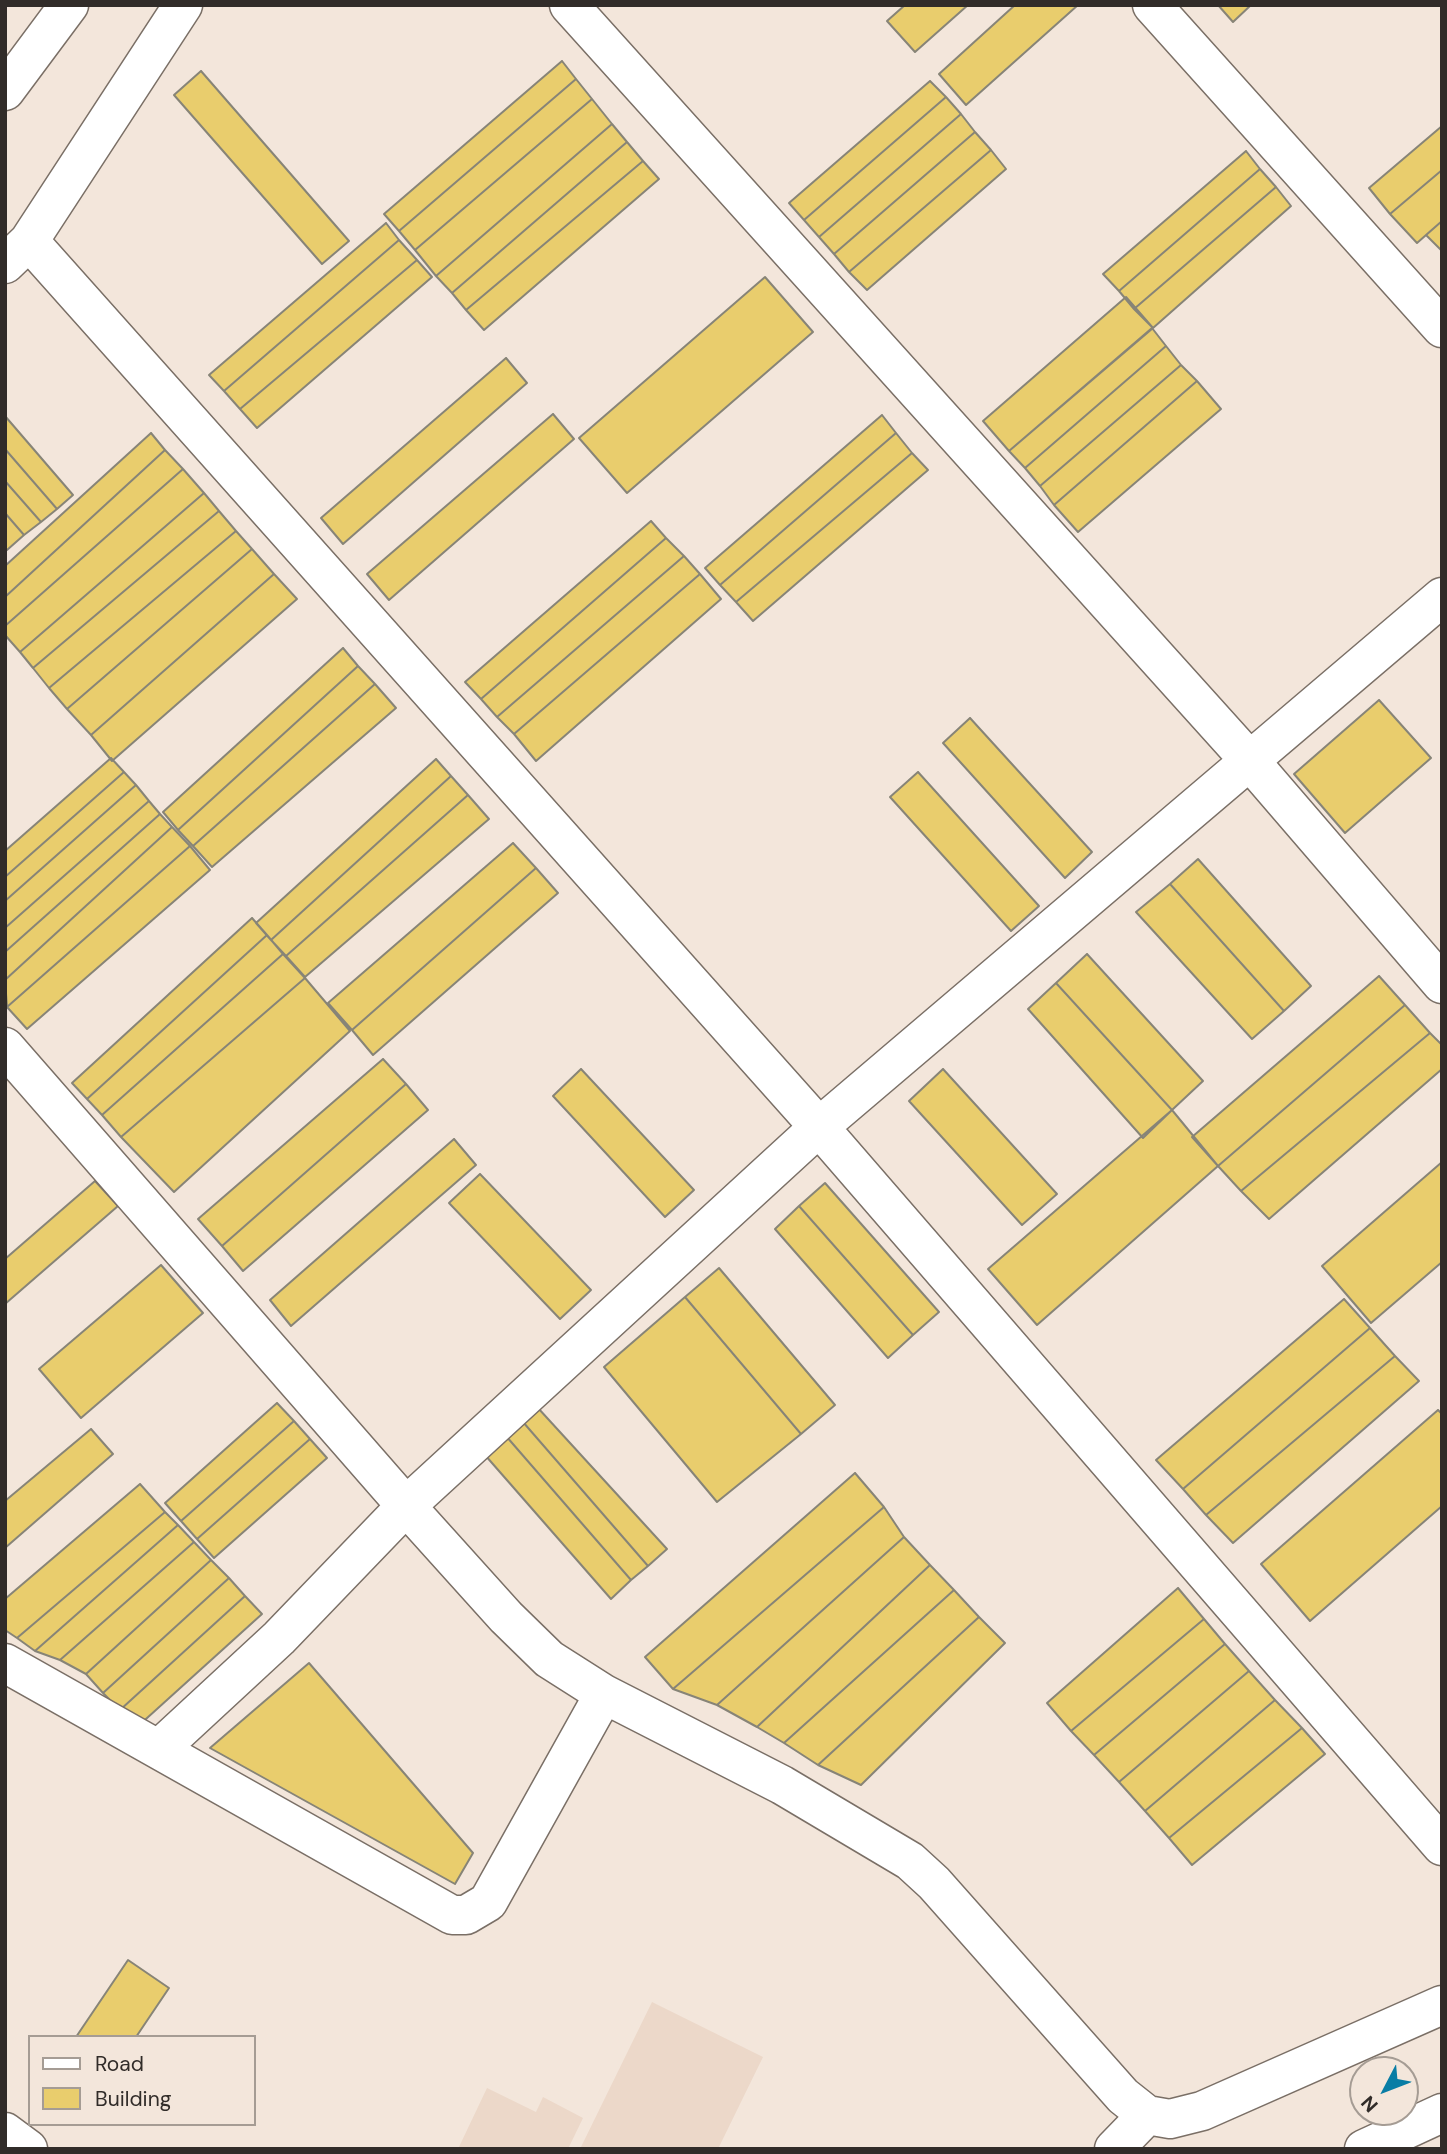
<!DOCTYPE html>
<html>
<head>
<meta charset="utf-8">
<style>
  body { margin:0 }
  #map { position:relative; width:1447px; height:2154px; overflow:hidden; background:#f3e6db; font-family:"DM Sans",sans-serif }
  canvas { display:block }
  .frame { position:absolute; inset:0; border:7px solid #312c29; pointer-events:none }
  .legend { position:absolute; left:28px; top:2035px; width:228px; height:91px; box-sizing:border-box; background:#f3e6db; border:2px solid #a59c94; margin:0; padding:9px 12px; list-style:none; font-size:21px; color:#312c29 }
  .legend li { display:flex; align-items:center; gap:14px; height:35px }
  .legend b { width:35px; border:2px solid #a59c94 }
  .north { position:absolute; left:1349px; top:2056px; width:70px; height:70px; box-sizing:border-box; background:#f3e6db; border:2px solid #a59c94; border-radius:50%; rotate:228deg; font-size:19px; font-weight:700; line-height:28px; text-align:center; color:#312c29 }
  .north::after { content:''; display:block; margin:auto; width:24px; height:32px; background:#097da5; clip-path:polygon(50% 0,100% 100%,50% 72%,0 100%) }
</style>
</head>
<body>
<div id="map">
<canvas width="1447" height="2154"></canvas>
<div class="frame"></div>
<ul class="legend">
<li><b style="height:9px;background:#fff"></b>Road</li>
<li><b style="height:19px;background:#e9cd6d"></b>Building</li>
</ul>
<div class="north">N</div>
</div>
<script>
const g = document.querySelector('canvas').getContext('2d');
g.lineJoin = 'round';
function fillPath(path, color) { g.fillStyle = color; g.fill(path, 'evenodd'); }
const shape = rows => new Path2D(rows.map(r => 'M' + r).join(''));
function stroke(path, color, width, dash) { g.strokeStyle = color; g.lineWidth = width; g.lineCap = dash ? 'butt' : 'round'; g.setLineDash(dash || []); g.stroke(path); }
fillPath(shape([
  [652,2002,763,2057,718,2149,580,2149],
  [487,2088,536,2112,543,2097,583,2118,568,2149,458,2149]
]), '#ecd8c9');
const building = shape([
  [905,5,968,5,915,52,887,21,905,5],
  [1015,5,1078,5,966,105,939,74,1015,5],
  [1218,5,1251,5,1233,22,1218,5],
  [562,61,576,79,399,231,384,214,562,61],
  [201,71,349,241,322,264,174,95,201,71],
  [576,79,592,99,415,250,399,231,576,79],
  [930,81,946,97,804,220,789,203,930,81],
  [946,97,961,114,819,237,804,220,946,97],
  [592,99,612,124,436,276,415,250,592,99],
  [961,114,975,132,834,254,819,237,961,114],
  [612,124,627,142,452,293,436,276,612,124],
  [1442,126,1442,170,1390,214,1369,188,1442,126],
  [975,132,991,150,849,272,834,254,975,132],
  [627,142,643,161,466,310,452,293,627,142],
  [991,150,1006,169,867,290,849,272,991,150],
  [1246,151,1260,169,1119,291,1103,274,1246,151],
  [643,161,659,179,484,330,466,310,643,161],
  [1260,169,1276,187,1134,309,1119,291,1260,169],
  [1442,170,1442,221,1417,243,1390,214,1442,170],
  [1276,187,1291,206,1153,328,1134,309,1276,187],
  [1442,221,1442,251,1426,235,1442,221],
  [386,223,399,240,224,391,209,375,386,223],
  [399,240,417,260,240,409,224,391,399,240],
  [417,260,432,277,257,428,240,409,417,260],
  [765,277,813,332,627,493,579,438,765,277],
  [1126,297,1153,328,1009,451,983,421,1126,297],
  [1152,328,1166,346,1025,468,1009,451,1152,328],
  [1166,346,1181,365,1040,486,1025,468,1166,346],
  [506,358,527,383,343,544,321,518,506,358],
  [1181,365,1197,381,1054,505,1040,486,1181,365],
  [1197,381,1221,409,1078,532,1054,505,1197,381],
  [553,414,574,439,389,600,367,574,553,414],
  [882,415,896,433,720,585,705,568,882,415],
  [5,416,73,495,57,509,5,449,5,416],
  [151,433,165,450,5,597,5,566,151,433],
  [896,433,912,453,736,602,720,585,896,433],
  [5,449,57,509,41,522,5,481,5,449],
  [165,450,183,469,5,626,5,597,165,450],
  [912,453,928,470,753,621,736,602,912,453],
  [183,469,204,493,20,652,5,635,5,626,183,469],
  [5,481,41,522,24,535,5,513,5,481],
  [204,493,219,511,33,668,20,652,204,493],
  [219,511,236,531,49,688,33,668,219,511],
  [5,513,24,535,7,550,5,548,5,513],
  [651,521,666,538,481,699,465,682,651,521],
  [236,531,252,549,67,709,49,688,236,531],
  [666,538,684,556,497,717,481,699,666,538],
  [252,549,274,574,91,735,67,709,252,549],
  [684,556,700,574,514,734,497,717,684,556],
  [274,574,297,599,112,761,91,735,274,574],
  [700,574,721,599,536,761,514,734,700,574],
  [343,648,358,666,178,830,163,812,343,648],
  [358,666,375,684,193,846,178,830,358,666],
  [375,684,396,708,212,867,193,846,375,684],
  [1379,700,1431,758,1345,833,1294,774,1379,700],
  [970,718,1092,852,1065,878,943,743,970,718],
  [111,758,124,772,5,877,5,851,111,758],
  [436,759,451,776,271,940,256,923,436,759],
  [124,772,136,785,5,901,5,877,124,772],
  [918,772,1039,906,1011,931,890,797,918,772],
  [451,776,468,795,286,956,271,940,451,776],
  [136,785,149,801,5,928,5,901,136,785],
  [468,795,489,819,305,977,286,956,468,795],
  [149,801,160,814,5,952,5,928,149,801],
  [160,814,172,827,5,980,5,952,160,814],
  [172,827,190,846,7,1007,5,980,172,827],
  [513,843,536,868,352,1030,328,1003,513,843],
  [190,846,210,870,27,1029,7,1007,190,846],
  [1198,859,1311,986,1284,1011,1170,884,1198,859],
  [536,868,558,893,373,1055,352,1030,536,868],
  [1170,884,1284,1011,1252,1039,1136,912,1170,884],
  [252,918,267,935,87,1099,72,1083,252,918],
  [267,935,283,954,102,1115,87,1099,267,935],
  [283,954,305,978,121,1137,102,1115,283,954],
  [1087,954,1203,1081,1172,1110,1056,983,1087,954],
  [1379,976,1405,1005,1218,1166,1192,1137,1379,976],
  [305,978,350,1031,174,1192,121,1137,305,978],
  [1056,983,1172,1110,1143,1138,1028,1009,1056,983],
  [1405,1005,1430,1033,1241,1191,1218,1166,1405,1005],
  [1430,1033,1442,1045,1442,1069,1269,1219,1241,1191,1430,1033],
  [383,1059,406,1084,222,1246,198,1219,383,1059],
  [581,1069,694,1190,665,1217,553,1096,581,1069],
  [943,1069,1057,1194,1022,1225,909,1101,943,1069],
  [406,1084,428,1110,243,1271,222,1246,406,1084],
  [1172,1110,1218,1166,1037,1325,988,1269,1172,1110],
  [454,1139,476,1165,291,1326,270,1300,454,1139],
  [1442,1162,1442,1262,1371,1323,1322,1266,1442,1162],
  [480,1174,591,1290,560,1319,449,1203,480,1174],
  [95,1181,118,1206,5,1304,5,1259,95,1181],
  [825,1183,939,1312,913,1335,799,1206,825,1183],
  [799,1206,913,1335,888,1358,775,1229,799,1206],
  [161,1265,203,1313,81,1418,39,1369,161,1265],
  [719,1268,835,1405,801,1434,685,1297,719,1268],
  [685,1297,801,1434,717,1502,604,1367,685,1297],
  [1344,1299,1370,1328,1183,1489,1156,1460,1344,1299],
  [1370,1328,1395,1356,1206,1515,1183,1489,1370,1328],
  [1395,1356,1419,1381,1233,1543,1206,1515,1395,1356],
  [277,1403,294,1421,181,1521,165,1503,277,1403],
  [538,1408,667,1549,648,1566,523,1422,538,1408],
  [1438,1410,1442,1414,1442,1506,1310,1621,1261,1564,1438,1410],
  [294,1421,310,1439,197,1539,181,1521,294,1421],
  [523,1422,648,1566,631,1580,506,1436,523,1422],
  [91,1429,113,1454,5,1548,5,1501,91,1429],
  [506,1436,631,1580,611,1599,485,1455,506,1436],
  [310,1439,327,1458,214,1558,197,1539,310,1439],
  [855,1473,884,1507,673,1689,645,1657,855,1473],
  [140,1484,165,1512,17,1638,5,1630,5,1599,140,1484],
  [884,1507,904,1537,717,1705,673,1689,884,1507],
  [165,1512,178,1525,35,1651,17,1638,165,1512],
  [178,1525,194,1542,60,1660,35,1651,178,1525],
  [904,1537,930,1565,757,1727,717,1705,904,1537],
  [194,1542,211,1560,86,1674,60,1660,194,1542],
  [211,1560,229,1578,103,1693,86,1674,211,1560],
  [930,1565,954,1590,784,1743,757,1727,930,1565],
  [229,1578,245,1596,120,1710,103,1693,229,1578],
  [1178,1588,1204,1619,1071,1731,1047,1703,1178,1588],
  [954,1590,979,1617,818,1765,784,1743,954,1590],
  [245,1596,262,1614,136,1728,120,1710,245,1596],
  [979,1617,1005,1643,861,1785,818,1765,979,1617],
  [1204,1619,1225,1644,1094,1755,1071,1731,1204,1619],
  [1225,1644,1249,1671,1119,1782,1094,1755,1225,1644],
  [309,1663,473,1853,455,1884,210,1748,309,1663],
  [1249,1671,1275,1700,1145,1811,1119,1782,1249,1671],
  [1275,1700,1302,1728,1169,1838,1145,1811,1275,1700],
  [1302,1728,1325,1754,1192,1865,1169,1838,1302,1728],
  [128,1960,169,1988,136,2037,76,2037,128,1960]
]);
fillPath(building, '#e9cd6d');
stroke(building, '#878477', 2);
const minor = shape([
  [569,5,1250,761,1442,984],
  [1152,5,1442,328],
  [29,241,819,1127,1442,1846],
  [5,264,29,241,183,5],
  [5,1047,406,1506,506,1617,549,1659,604,1694,782,1785,910,1861,934,1883,1123,2096,1147,2115,1170,2119,1202,2111,1442,2005],
  [5,1663,452,1915,466,1915,488,1902,604,1694],
  [159,1749,279,1638,406,1506,819,1127,1442,597],
  [5,2132,28,2149],
  [1114,2149,1147,2115],
  [1364,2149,1442,2113]
]);
const major = shape([
  [5,91,69,5]
]);
stroke(minor, '#7a6f66', 41);
stroke(major, '#7a6f66', 41);
stroke(minor, '#fff', 38);
stroke(major, '#fff', 38);
</script>
</body>
</html>
